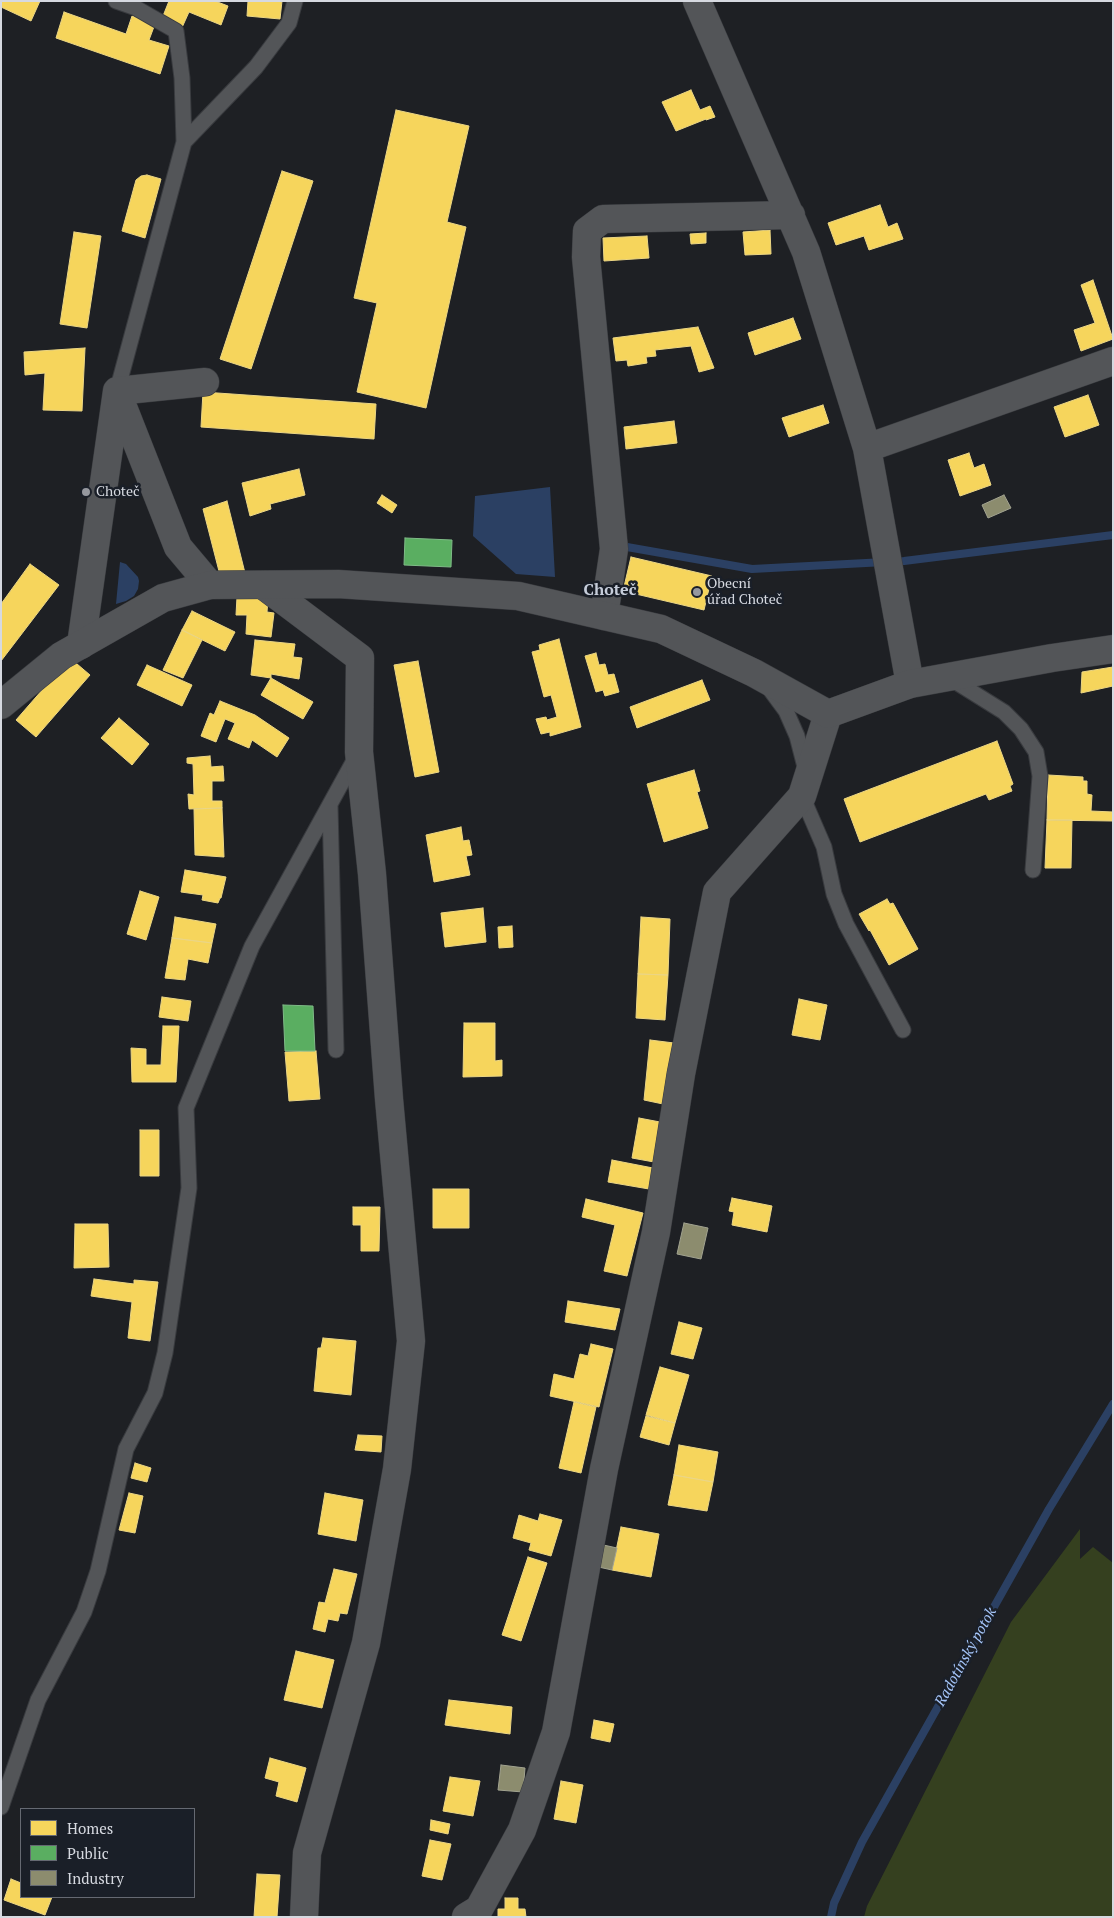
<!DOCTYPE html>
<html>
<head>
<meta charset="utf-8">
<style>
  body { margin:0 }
  #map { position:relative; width:1114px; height:1918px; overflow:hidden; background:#1e2024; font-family:"PT Serif",serif }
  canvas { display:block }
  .frame { position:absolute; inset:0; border:2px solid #d6d9e0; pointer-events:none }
  .legend { position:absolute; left:20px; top:1808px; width:175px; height:90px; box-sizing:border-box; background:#1a1f28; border:1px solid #656972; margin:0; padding:6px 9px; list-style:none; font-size:15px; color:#d6d9e0 }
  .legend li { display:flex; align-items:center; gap:10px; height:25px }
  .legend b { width:25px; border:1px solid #656972 }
</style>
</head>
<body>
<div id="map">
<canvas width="1114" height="1918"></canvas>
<div class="frame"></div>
<ul class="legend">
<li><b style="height:14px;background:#f6d55c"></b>Homes</li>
<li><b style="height:14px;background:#5aae61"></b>Public</li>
<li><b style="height:14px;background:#8c8c6e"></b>Industry</li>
</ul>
</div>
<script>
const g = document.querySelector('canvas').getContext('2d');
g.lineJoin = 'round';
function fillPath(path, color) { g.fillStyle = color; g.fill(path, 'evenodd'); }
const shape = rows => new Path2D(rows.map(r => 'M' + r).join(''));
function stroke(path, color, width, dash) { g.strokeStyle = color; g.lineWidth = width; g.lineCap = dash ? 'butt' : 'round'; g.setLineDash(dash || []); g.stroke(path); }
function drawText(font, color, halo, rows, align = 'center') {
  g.font = font + ' "PT Serif",serif'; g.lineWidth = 5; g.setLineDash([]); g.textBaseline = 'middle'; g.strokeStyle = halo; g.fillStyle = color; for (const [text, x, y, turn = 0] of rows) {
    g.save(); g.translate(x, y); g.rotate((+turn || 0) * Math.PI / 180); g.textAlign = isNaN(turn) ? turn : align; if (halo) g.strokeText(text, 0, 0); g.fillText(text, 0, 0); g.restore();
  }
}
fillPath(shape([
  [1080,1529,1080,1559,1093,1547,1113,1563,1113,1917,864,1917,867,1906,1011,1622]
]), '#35401f');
fillPath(shape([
  [550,487,555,577,516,574,473,536,475,496],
  [120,562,126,564,138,577,139,581,138,589,134,596,126,601,116,604]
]), '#2b4063');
const homes = shape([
  [1,1,40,1,31,21,1,7,1,1],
  [169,1,215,1,228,6,221,25,189,12,180,32,163,16,169,1],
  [248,1,282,1,280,19,247,16,248,1],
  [64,12,126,34,132,16,155,24,149,40,169,46,160,74,56,38,64,12],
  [691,90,700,110,710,106,715,117,706,120,706,119,676,131,662,102,691,90],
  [396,110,469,126,447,222,466,227,426,408,357,392,377,303,354,298,396,110],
  [282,171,313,181,251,369,220,359,282,171],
  [147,175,161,179,145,238,122,231,136,180,141,176,147,175],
  [880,205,888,227,897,223,903,239,869,250,864,236,836,245,828,223,880,205],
  [770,230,771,254,745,255,743,232,770,230],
  [74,232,101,236,87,328,60,324,74,232],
  [706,233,706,243,691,244,690,234,706,233],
  [647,236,649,258,604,261,603,238,647,236],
  [1093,280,1113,339,1081,351,1074,330,1095,323,1081,285,1093,280],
  [793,318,801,339,755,355,748,333,793,318],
  [698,327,714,368,699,372,691,346,655,350,656,356,646,357,647,363,628,366,627,360,616,361,613,338,698,327],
  [85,348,82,411,43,410,45,373,25,375,24,352,85,348],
  [203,392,376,404,374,439,201,427,203,392],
  [1088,395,1099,425,1065,437,1054,407,1088,395],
  [823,405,829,423,789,437,782,418,823,405],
  [674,421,677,443,626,449,624,427,674,421],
  [969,453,974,468,984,464,991,485,960,496,948,460,969,453],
  [299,469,305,495,270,504,271,509,250,516,242,483,299,469],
  [382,495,397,505,392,513,377,503,382,495],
  [227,501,245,573,221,579,203,509,227,501],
  [631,557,712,576,704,610,623,591,631,557],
  [30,564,59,585,1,661,1,604,30,564],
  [237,597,268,599,267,612,274,613,271,637,246,634,247,615,236,615,237,597],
  [192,611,235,632,225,651,182,630,192,611],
  [182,630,202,640,183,678,163,670,182,630],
  [559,639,581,727,550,736,550,732,541,734,536,719,546,717,547,720,557,717,551,695,544,697,532,652,540,650,539,645,559,639],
  [255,640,295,644,293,657,302,658,299,679,271,674,271,678,251,675,255,640],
  [596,653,599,665,605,664,608,675,614,674,619,692,605,696,603,690,596,692,585,656,596,653],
  [70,658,90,675,36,737,16,720,70,658],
  [418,661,439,772,415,777,394,665,418,661],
  [147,665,192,685,182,706,137,685,147,665],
  [1113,667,1113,686,1081,693,1082,672,1113,667],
  [271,678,313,702,303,719,261,695,271,678],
  [702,680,710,700,637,728,630,707,702,680],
  [220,701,255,715,289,738,277,757,252,740,249,748,228,739,235,723,225,719,216,742,201,736,210,713,214,715,220,701],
  [119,718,149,744,132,765,101,738,119,718],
  [997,741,1013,784,1010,786,1012,791,989,800,986,794,860,842,844,799,997,741],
  [210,756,211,767,223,766,224,781,212,781,212,801,222,801,222,808,189,809,188,794,194,795,193,764,187,763,187,758,210,756],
  [694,770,700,791,697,792,708,828,664,842,647,784,694,770],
  [1048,775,1083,777,1083,781,1087,781,1087,794,1092,795,1091,811,1113,812,1113,821,1047,820,1048,775],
  [222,808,224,857,195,855,194,809,222,808],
  [1047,820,1072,820,1071,868,1045,868,1047,820],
  [461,827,463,841,469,840,472,855,466,856,470,875,434,882,426,835,461,827],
  [185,870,226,877,221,898,220,898,218,903,202,900,203,895,181,892,185,870],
  [140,891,159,897,146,940,127,934,140,891],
  [887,899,890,904,893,903,918,949,889,965,870,930,869,931,859,914,887,899],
  [483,908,486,942,445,947,441,913,483,908],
  [175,917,216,924,212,943,172,938,175,917],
  [641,917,670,919,668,975,638,974,641,917],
  [512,926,513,947,499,948,498,927,512,926],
  [172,938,212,943,208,963,188,959,185,980,165,978,172,938],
  [638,974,668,975,665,1020,636,1018,638,974],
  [162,997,191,1001,188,1021,159,1017,162,997],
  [799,999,827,1005,820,1040,792,1035,799,999],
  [464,1023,495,1023,495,1061,502,1060,502,1076,463,1077,464,1023],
  [163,1026,179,1026,176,1082,132,1082,131,1048,146,1049,146,1065,161,1065,163,1026],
  [650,1040,674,1043,663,1104,644,1100,650,1040],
  [316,1051,320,1099,289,1101,285,1052,316,1051],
  [639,1118,660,1122,654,1162,632,1158,639,1118],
  [140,1130,159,1130,159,1176,140,1176,140,1130],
  [612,1160,653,1168,649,1189,608,1182,612,1160],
  [433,1189,469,1189,469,1228,433,1228,433,1189],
  [732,1198,772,1206,767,1232,732,1225,734,1212,729,1211,732,1198],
  [586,1199,643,1213,627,1276,604,1271,615,1225,582,1217,586,1199],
  [353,1207,380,1207,379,1251,361,1251,361,1225,353,1225,353,1207],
  [75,1224,108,1224,109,1267,74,1268,75,1224],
  [94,1279,134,1284,134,1280,158,1282,150,1341,128,1338,132,1302,91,1296,94,1279],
  [568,1301,620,1309,615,1330,565,1322,568,1301],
  [679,1322,702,1328,693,1359,671,1354,679,1322],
  [323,1338,356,1341,351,1395,314,1391,318,1348,321,1348,323,1338],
  [591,1344,613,1349,599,1407,550,1396,554,1374,574,1379,580,1354,588,1356,591,1344],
  [660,1367,689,1375,675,1423,646,1415,660,1367],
  [574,1402,596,1407,581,1473,559,1468,574,1402],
  [646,1416,675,1423,669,1445,640,1437,646,1416],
  [358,1435,382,1436,381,1452,355,1450,358,1435],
  [679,1445,718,1452,713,1482,674,1475,679,1445],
  [135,1463,151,1468,147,1482,131,1478,135,1463],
  [674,1475,713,1482,707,1511,668,1505,674,1475],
  [129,1493,143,1496,135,1533,119,1530,129,1493],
  [325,1493,363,1500,356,1541,318,1534,325,1493],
  [540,1514,562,1520,551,1556,529,1550,531,1543,513,1538,519,1515,538,1521,540,1514],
  [621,1527,659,1534,651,1577,612,1570,621,1527],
  [528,1557,547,1563,521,1641,502,1635,528,1557],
  [334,1569,357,1574,347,1614,340,1613,338,1621,328,1619,325,1632,313,1629,319,1602,325,1603,334,1569],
  [296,1651,334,1660,322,1708,284,1700,296,1651],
  [449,1700,512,1707,510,1734,445,1725,449,1700],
  [594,1720,614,1724,610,1742,591,1738,594,1720],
  [270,1758,306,1768,297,1802,276,1796,279,1782,265,1778,270,1758],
  [450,1777,480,1781,473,1816,443,1811,450,1777],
  [561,1781,583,1785,576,1823,554,1819,561,1781],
  [431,1820,450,1824,448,1834,430,1830,431,1820],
  [430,1840,451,1844,442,1880,422,1876,430,1840],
  [257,1874,280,1875,277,1917,254,1917,257,1874],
  [11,1879,21,1883,21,1897,52,1897,45,1915,4,1900,11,1879],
  [505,1898,518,1898,518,1909,525,1909,526,1917,498,1917,498,1909,505,1909,505,1898]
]);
fillPath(homes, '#f6d55c');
stroke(homes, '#ecd684', 1);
const public = shape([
  [405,538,452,540,451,567,404,565,405,538],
  [283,1005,313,1006,315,1051,285,1051,283,1005]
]);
fillPath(public, '#5aae61');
stroke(public, '#7fbb87', 1);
const industry = shape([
  [1004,495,1011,508,988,518,982,505,1004,495],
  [684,1223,708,1228,701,1259,677,1254,684,1223],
  [599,1544,617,1548,612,1570,594,1566,599,1544],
  [501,1765,525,1768,523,1792,498,1790,501,1765]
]);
fillPath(industry, '#8c8c6e');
stroke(industry, '#a2a390', 1);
stroke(shape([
  [627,547,752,569,904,561,1113,535],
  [831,1917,834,1903,862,1842,1049,1509,1113,1404]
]), '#2b4063', 8);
const service = shape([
  [116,1,136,8,176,31,182,78,184,142],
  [117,391,184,142,256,67,289,23,295,1],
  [948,677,1004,712,1021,729,1036,752,1040,776,1033,870],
  [769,688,786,711,797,736,806,771],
  [802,796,824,847,834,894,846,924,903,1030],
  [330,806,336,1050],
  [1,1807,38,1700,84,1612,98,1571,126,1449,155,1393,165,1353,189,1188,186,1108,252,946,357,755]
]);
const minor = shape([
  [697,1,806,252,867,448,910,684],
  [117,391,205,382],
  [117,392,178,547,210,585],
  [867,448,1113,361],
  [263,585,360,658,359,752,372,874,389,1099,411,1341,397,1469,366,1643,307,1853,304,1917],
  [604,616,614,549,586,257,587,231,603,219,791,215],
  [81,645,117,391],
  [466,1917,479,1909,522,1830,556,1732,604,1469,656,1232,681,1074,717,892,802,796,828,714]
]);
const tertiary = shape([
  [1,705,61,656,163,598,210,585,338,584,518,596,661,629,754,673,828,714,910,684,1052,658,1113,649]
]);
stroke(service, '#393b3f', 17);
stroke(minor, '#393b3f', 29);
stroke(tertiary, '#393b3f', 29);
stroke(service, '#535558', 15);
stroke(minor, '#535558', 28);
stroke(tertiary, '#535558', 28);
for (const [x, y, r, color] of [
  [86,492,5,"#96989e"],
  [697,592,5,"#96989e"]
]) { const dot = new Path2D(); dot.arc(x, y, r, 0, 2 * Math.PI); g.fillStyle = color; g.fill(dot); stroke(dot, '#1a1f28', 2); }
drawText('14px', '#d6d9e0', '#1a1f28', [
  ["Choteč",96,492],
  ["Obecní",707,584],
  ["úřad Choteč",707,600]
], 'left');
drawText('italic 15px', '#a5c5f9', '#1a1f28', [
  ["Radotínský potok",966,1657,-61]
]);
drawText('bold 16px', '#c6cdda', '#1a1f28', [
  ["Choteč",610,590]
]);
</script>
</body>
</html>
